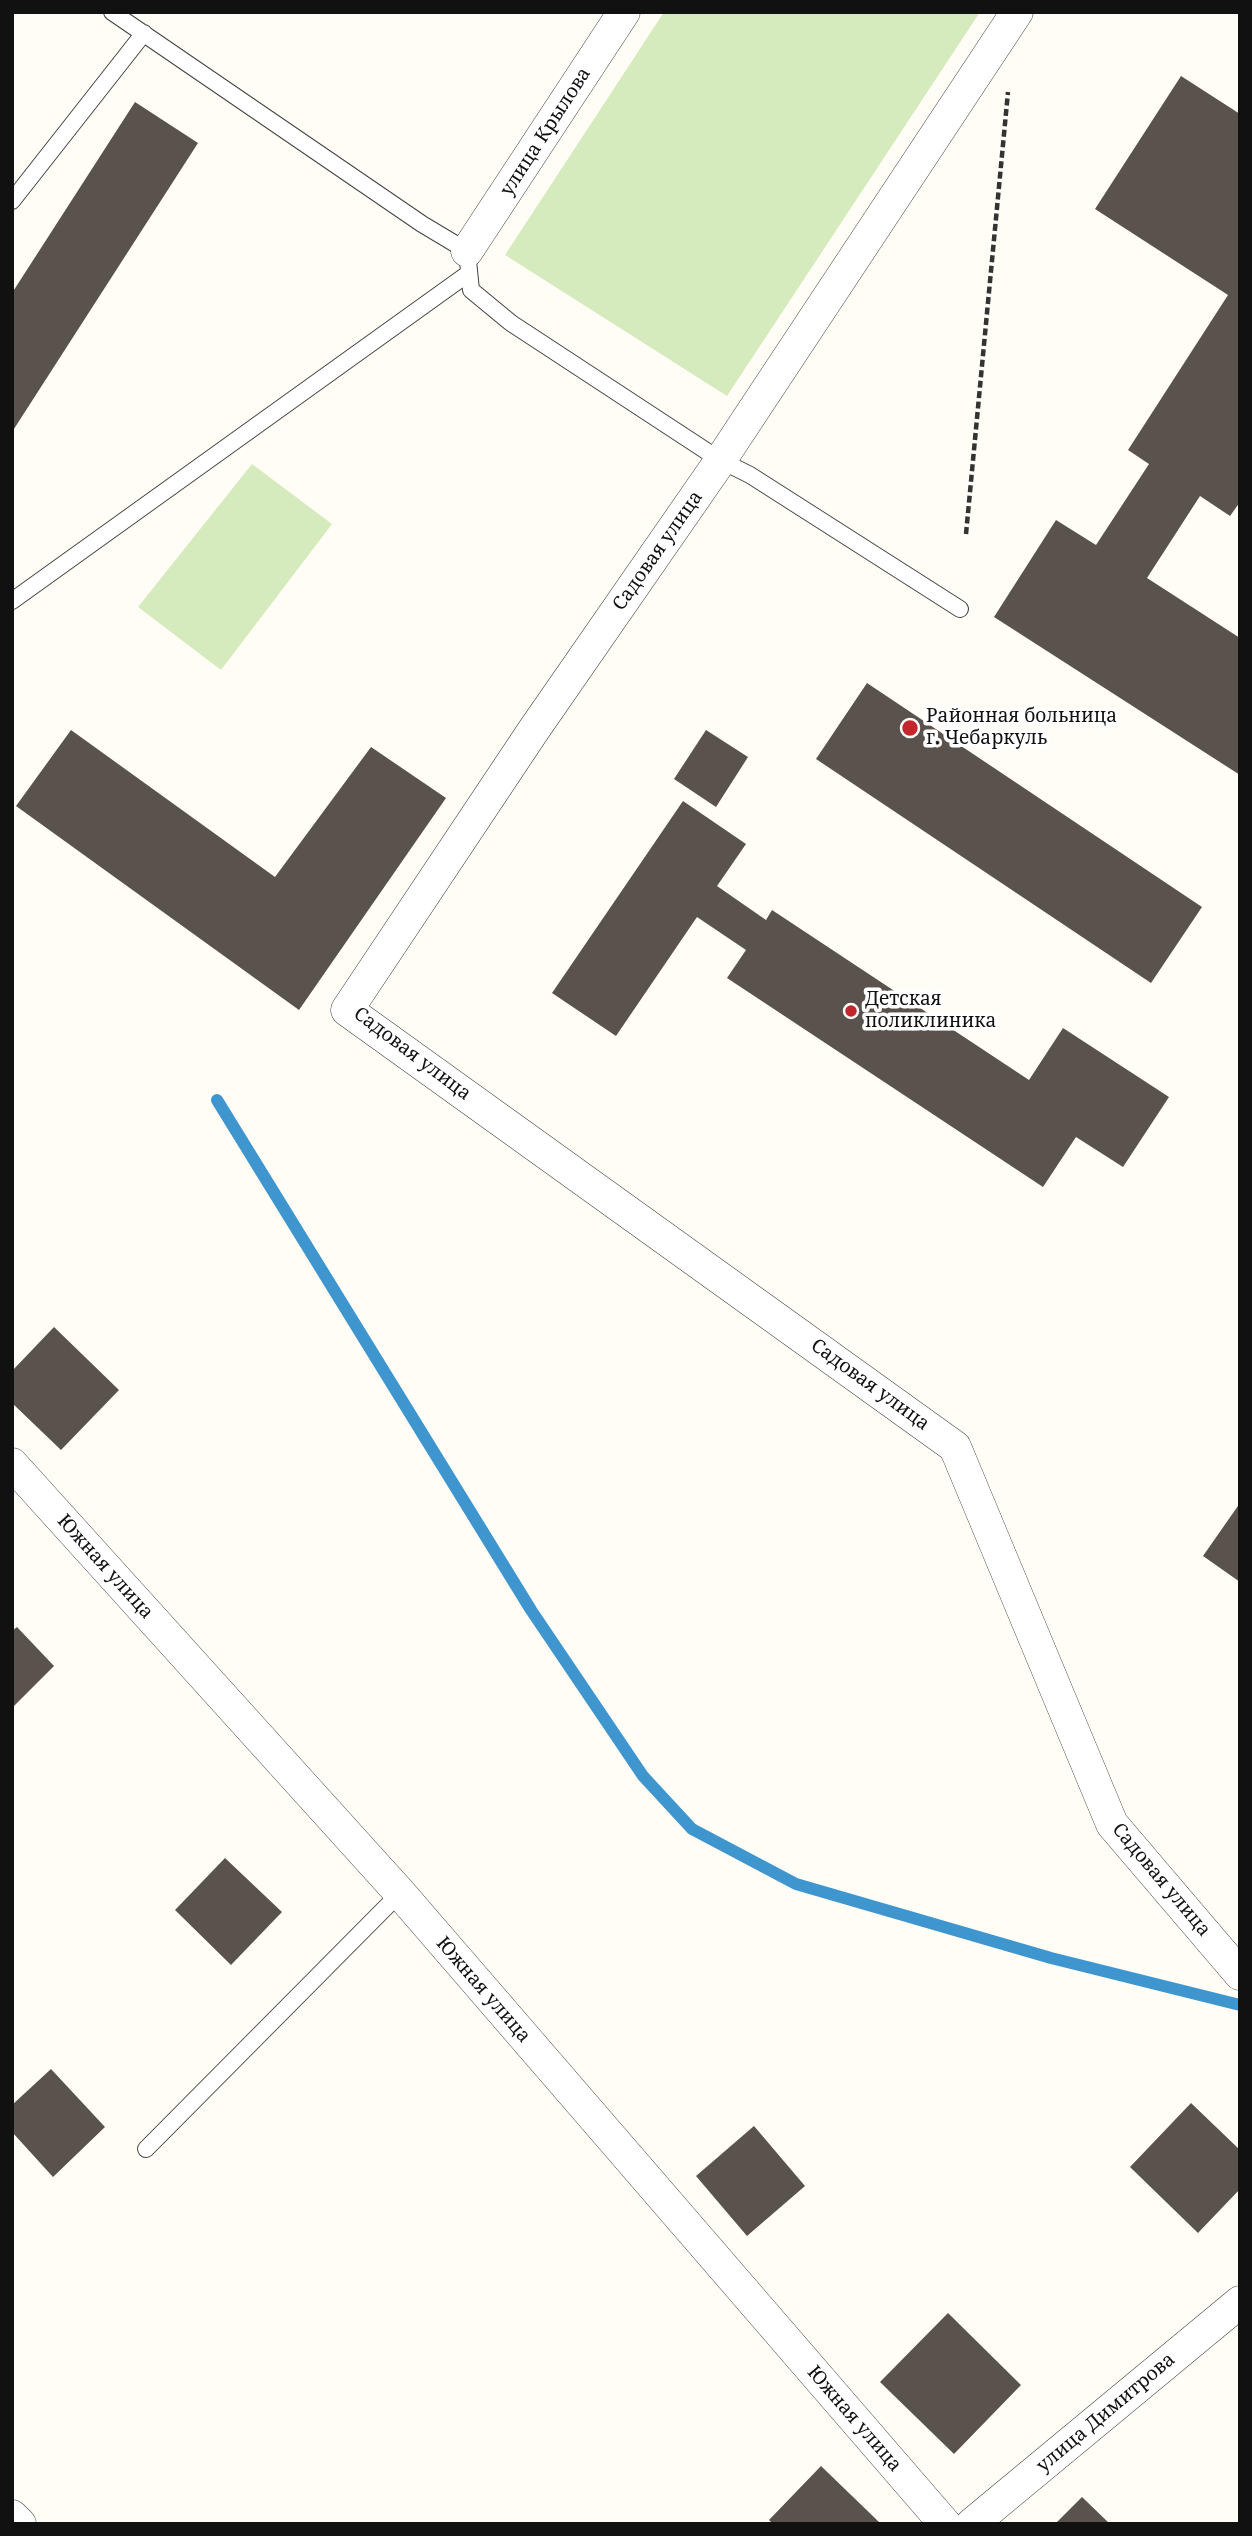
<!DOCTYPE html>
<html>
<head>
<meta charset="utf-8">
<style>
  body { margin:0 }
  #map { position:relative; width:1252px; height:2536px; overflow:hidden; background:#fffdf5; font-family:"Noto Serif",serif }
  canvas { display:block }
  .frame { position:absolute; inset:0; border:14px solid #111; pointer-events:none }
</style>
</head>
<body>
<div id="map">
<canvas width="1252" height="2536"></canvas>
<div class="frame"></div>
</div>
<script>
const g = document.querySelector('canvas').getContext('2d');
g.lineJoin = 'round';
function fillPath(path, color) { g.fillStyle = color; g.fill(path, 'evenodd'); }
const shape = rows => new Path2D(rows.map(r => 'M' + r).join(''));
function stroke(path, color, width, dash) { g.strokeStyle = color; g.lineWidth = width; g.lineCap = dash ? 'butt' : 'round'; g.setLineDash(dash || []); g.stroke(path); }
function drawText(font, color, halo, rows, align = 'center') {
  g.font = font + ' "Noto Serif",serif'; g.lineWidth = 7; g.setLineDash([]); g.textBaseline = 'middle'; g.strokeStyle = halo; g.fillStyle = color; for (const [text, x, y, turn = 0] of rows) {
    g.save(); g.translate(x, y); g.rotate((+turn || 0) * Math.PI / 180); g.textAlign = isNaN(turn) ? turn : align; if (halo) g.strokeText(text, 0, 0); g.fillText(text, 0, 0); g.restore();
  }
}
fillPath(shape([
  [664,12,980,12,727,396,505,255],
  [252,464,332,524,221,670,138,607]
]), '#d5ebbd');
stroke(shape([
  [217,1100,531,1610,643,1776,692,1829,796,1884,1051,1958,1240,2005]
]), '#3f96cf', 12);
fillPath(shape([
  [1181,76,1240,114,1240,502,1230,516,1200,496,1147,578,1240,638,1240,775,994,617,1056,520,1096,545,1149,464,1128,450,1228,295,1095,209],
  [135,102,198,143,12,432,12,293],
  [867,683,1202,907,1151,983,816,759],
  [71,730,275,877,371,747,446,798,299,1010,16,806],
  [706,730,748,757,716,807,674,779],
  [683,801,746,844,717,886,766,920,772,910,1029,1080,1063,1028,1169,1097,1123,1167,1076,1137,1043,1187,727,978,746,950,697,917,616,1036,552,993],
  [54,1327,119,1390,61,1450,12,1403,12,1371],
  [1240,1503,1240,1582,1203,1556],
  [17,1627,54,1666,12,1708,12,1631],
  [225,1858,282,1912,231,1965,175,1910],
  [51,2069,105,2127,53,2177,12,2132,12,2105],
  [1191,2103,1240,2150,1240,2189,1198,2233,1130,2167],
  [754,2126,805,2186,747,2236,696,2176],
  [948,2313,1021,2385,954,2454,880,2382],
  [821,2466,879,2522,878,2524,773,2524,769,2520],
  [1082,2497,1110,2524,1055,2524]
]), '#5a524d');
const lane = shape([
  [112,12,422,224,467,251,471,290,511,323,720,460,750,475,960,609],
  [12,201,144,33],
  [12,601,469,273],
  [146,2149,400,1893]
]);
const street = shape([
  [1017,12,716,467,533,731,347,1010,955,1447,1112,1824,1240,1974],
  [467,251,624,12],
  [12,1464,400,1893,945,2524],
  [12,2516,20,2524],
  [972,2524,1240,2302]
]);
stroke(lane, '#444', 18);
stroke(street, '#444', 33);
stroke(shape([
  [966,534,1008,92]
]), '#333', 4.5, [7, 3.5]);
stroke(lane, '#fff', 16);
stroke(street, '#fff', 32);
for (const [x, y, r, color] of [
  [910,728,9,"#c4262e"],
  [851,1011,7,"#c4262e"]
]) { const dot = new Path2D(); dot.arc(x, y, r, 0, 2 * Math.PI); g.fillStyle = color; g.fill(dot); stroke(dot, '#fff', 2.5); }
drawText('19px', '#111', '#fff', [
  ["улица Крылова",546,132,-57],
  ["Садовая улица",658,551,-55],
  ["Садовая улица",412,1054,37],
  ["Садовая улица",870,1385,36],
  ["Южная улица",105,1567,48],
  ["Садовая улица",1161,1880,50],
  ["Южная улица",483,1990,49],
  ["улица Димитрова",1106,2413,-40],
  ["Южная улица",854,2419,49]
]);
drawText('19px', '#111', '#fff', [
  ["Районная больница",926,717],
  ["г. Чебаркуль",926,739],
  ["Детская",865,1000],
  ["поликлиника",865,1022]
], 'left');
</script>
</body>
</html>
